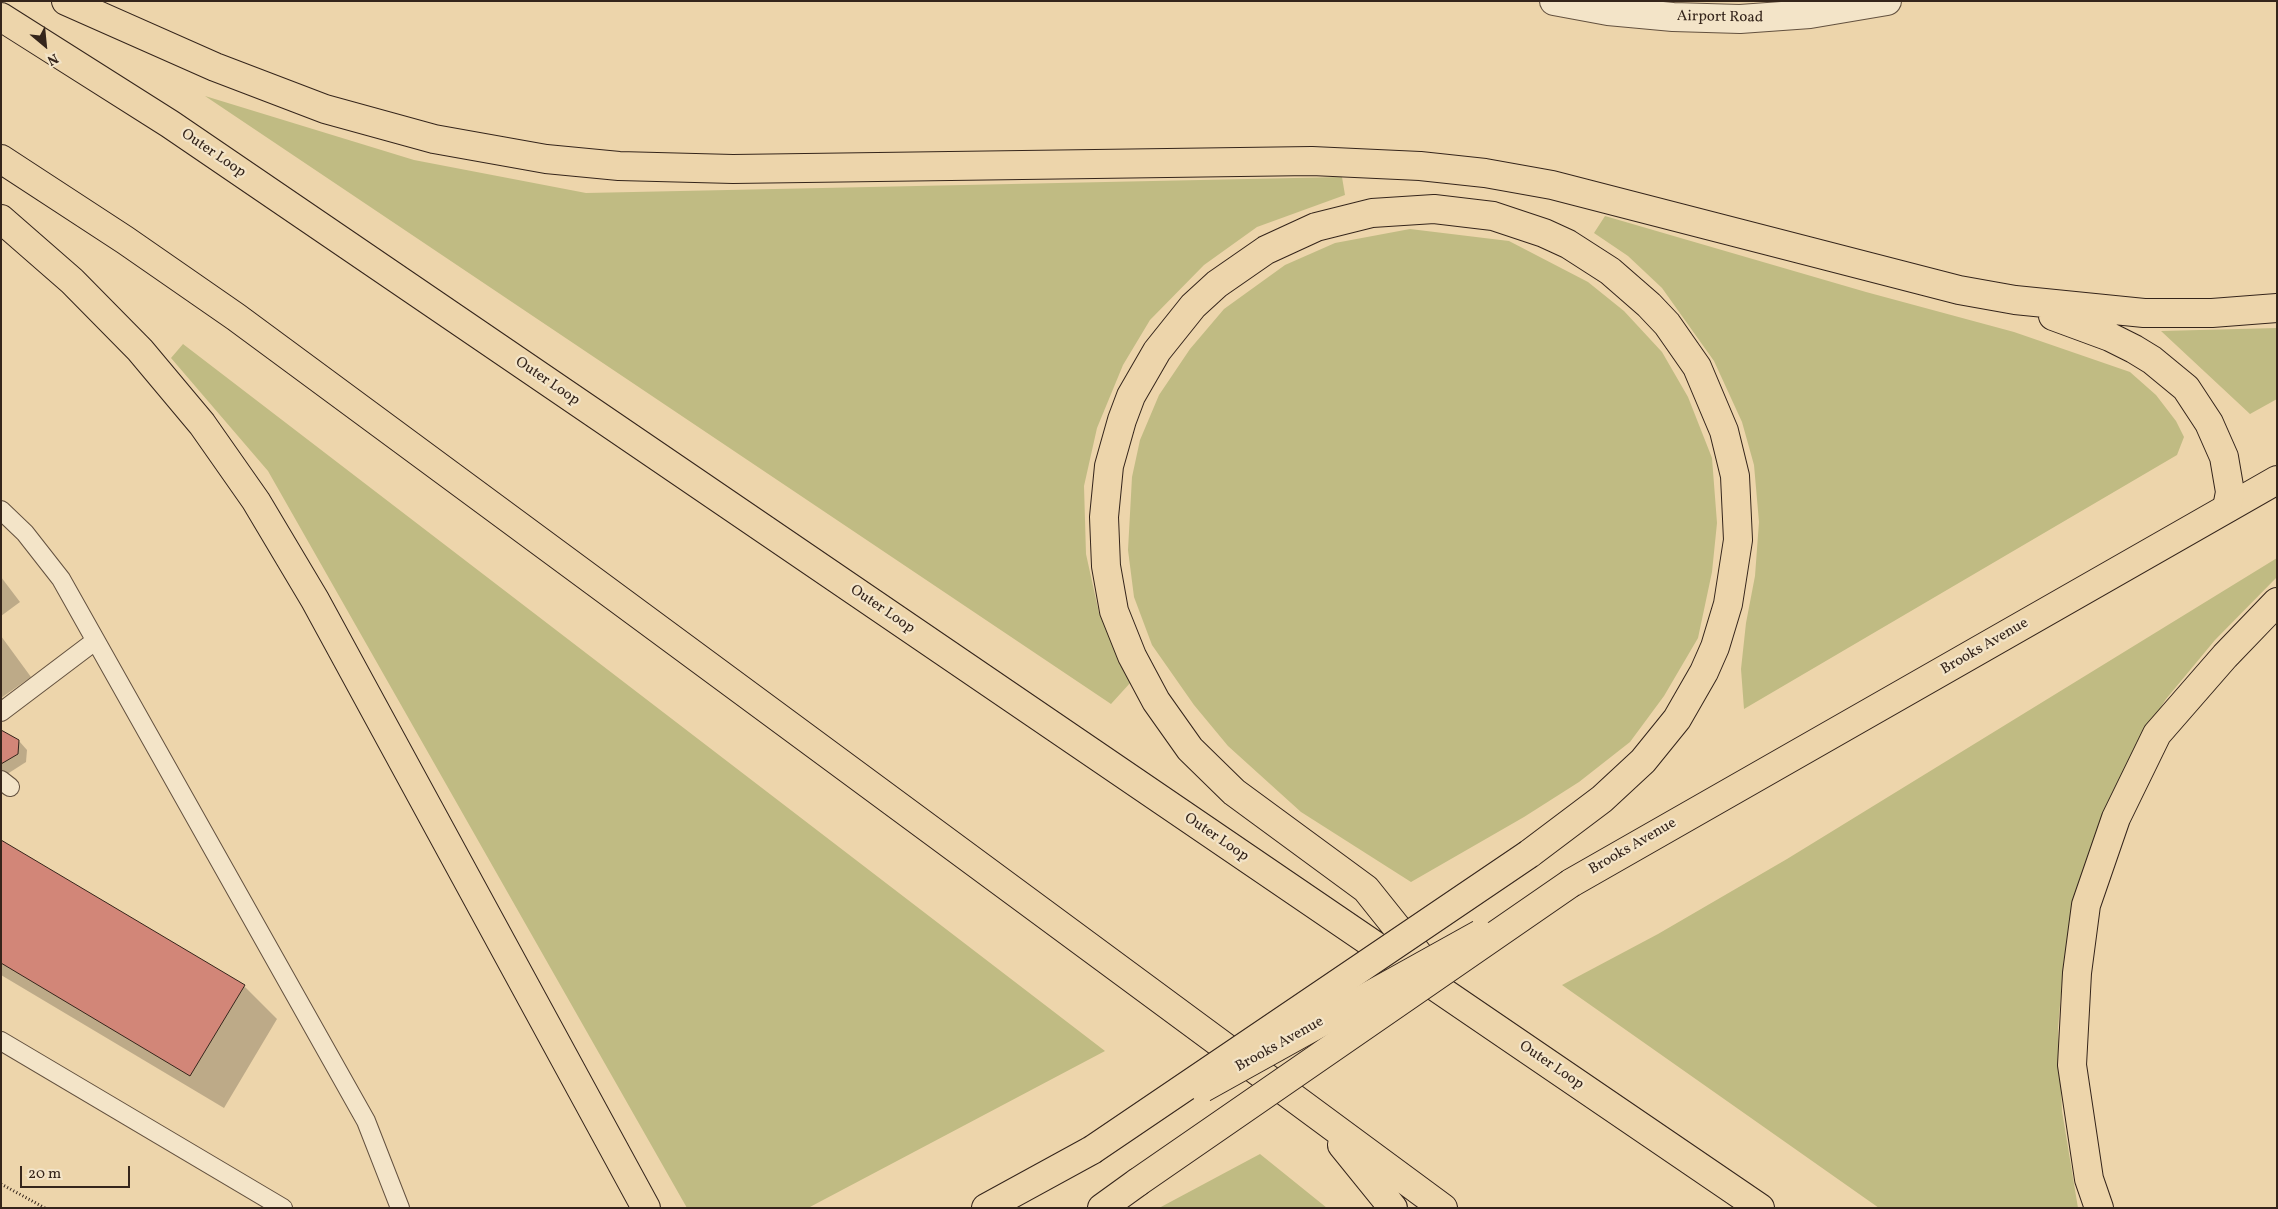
<!DOCTYPE html>
<html>
<head>
<meta charset="utf-8">
<style>
  body { margin:0 }
  #map { position:relative; width:2278px; height:1209px; overflow:hidden; background:#edd5ab; font-family:Vollkorn,serif }
  canvas { display:block }
  .frame { position:absolute; inset:0; border:2px solid #35251b; pointer-events:none }
  .north { position:absolute; left:20px; top:20px; width:50px; height:50px; -webkit-text-stroke:4px #f3e4c8; paint-order:stroke; rotate:152deg; font-size:14px; font-weight:700; line-height:20px; text-align:center; color:#35251b }
  .north::after { content:''; display:block; margin:auto; width:18px; height:22px; background:#35251b; clip-path:polygon(50% 0,100% 100%,50% 72%,0 100%) }
  .scale { position:absolute; left:20px; top:1166px; width:110px; height:22px; box-sizing:border-box; border:2px solid #35251b; border-top:0; padding-left:6px; font-size:15px; line-height:18px; white-space:nowrap; color:#35251b; -webkit-text-stroke:4px #f3e4c8; paint-order:stroke }
</style>
</head>
<body>
<div id="map">
<canvas width="2278" height="1209"></canvas>
<div class="frame"></div>
<div class="north">N</div>
<div class="scale">20 m</div>
</div>
<script>
const g = document.querySelector('canvas').getContext('2d');
g.lineJoin = 'round';
function fillPath(path, color) { g.fillStyle = color; g.fill(path, 'evenodd'); }
const shape = rows => new Path2D(rows.map(r => 'M' + r).join(''));
function stroke(path, color, width, dash) { g.strokeStyle = color; g.lineWidth = width; g.lineCap = dash ? 'butt' : 'round'; g.setLineDash(dash || []); g.stroke(path); }
function drawText(font, color, halo, rows, align = 'center') {
  g.font = font + ' Vollkorn,serif'; g.lineWidth = 4.5; g.setLineDash([]); g.textBaseline = 'middle'; g.strokeStyle = halo; g.fillStyle = color; for (const [text, x, y, turn = 0] of rows) {
    g.save(); g.translate(x, y); g.rotate((+turn || 0) * Math.PI / 180); g.textAlign = isNaN(turn) ? turn : align; if (halo) g.strokeText(text, 0, 0); g.fillText(text, 0, 0); g.restore();
  }
}
fillPath(shape([
  [205,96,414,160,586,193,1342,177,1345,195,1257,227,1204,265,1150,320,1123,365,1097,428,1084,486,1086,554,1099,613,1131,682,1111,704],
  [1605,216,1866,292,2014,332,2130,372,2156,395,2176,421,2184,437,2177,455,1744,709,1741,669,1746,623,1755,576,1759,522,1754,465,1742,422,1714,361,1662,288,1628,256,1594,233],
  [1410,229,1509,241,1588,282,1624,311,1662,352,1688,397,1712,458,1717,523,1712,572,1698,638,1664,696,1630,742,1579,782,1524,817,1411,882,1301,812,1228,746,1194,705,1152,645,1134,597,1128,550,1132,477,1140,440,1159,395,1190,349,1224,309,1285,265,1335,243],
  [2277,328,2277,399,2250,414,2161,331],
  [183,344,1105,1051,808,1208,687,1208,268,471,171,358],
  [2277,558,2277,577,2215,640,2166,699,2135,748,2111,797,2088,856,2074,908,2064,959,2058,1028,2062,1111,2078,1208,1879,1208,1562,985,1658,934,1787,859],
  [1260,1154,1327,1208,1159,1208]
]), '#c0bb83');
fillPath(shape([
  [1,577,20,602,1,616],
  [1,636,31,677,1,698],
  [1,731,19,741,27,750,26,762,1,778],
  [1,842,244,986,277,1019,224,1108,1,975]
]), '#0003');
const building = shape([
  [1,730,19,740,18,754,1,764,1,730],
  [1,840,245,985,190,1076,1,963,1,840]
]);
fillPath(building, '#d28678');
stroke(building, '#35251b', 1);
const lane = shape([
  [1,510,25,533,61,579,366,1121,400,1208],
  [1,712,95,641],
  [1,780,10,787],
  [1,1041,283,1208]
]);
const street = shape([
  [1554,1,1608,11,1673,17,1740,19,1810,14,1887,1]
]);
const primary = shape([
  [1571,883,2277,480],
  [986,1208,1092,1150]
]);
const highway = shape([
  [66,1,215,67,325,109,434,139,546,159,619,166,733,169,1312,161,1420,166,1485,173,1552,185,1959,290,2015,300,2144,313,2212,313,2277,308],
  [1,17,170,124,1760,1208],
  [1,159,125,240,236,317,1443,1208],
  [1,219,72,281,140,350,202,424,256,501,315,600,646,1208],
  [2053,316,2110,337,2134,349,2152,360,2186,388,2209,423,2224,457,2230,492,2227,508],
  [1438,979,1366,889,1234,792,1190,749,1156,701,1132,656,1114,611,1106,566,1104,517,1109,466,1122,420,1131,396,1157,351,1193,306,1217,284,1266,250,1316,227,1372,213,1434,209,1493,216,1544,233,1568,244,1610,271,1649,305,1667,324,1697,367,1724,431,1735,476,1738,540,1728,604,1715,647,1704,672,1677,719,1643,761,1602,799,1529,854],
  [1342,1145,1393,1208],
  [1102,1208,1138,1182],
  [2099,1208,2089,1179,2072,1065,2077,973,2086,905,2116,818,2157,734,2225,656,2277,602]
]);
stroke(lane, '#63513f', 20);
stroke(street, '#63513f', 30);
stroke(primary, '#35251b', 30);
stroke(highway, '#35251b', 30);
stroke(shape([
  [1,1184,45,1208]
]), '#35251b', 3, [1, 2.5]);
stroke(lane, '#f3e4c8', 18);
stroke(street, '#f3e4c8', 28);
stroke(primary, '#edd5ab', 28);
stroke(highway, '#edd5ab', 28);
const primaryBridge = shape([
  [1203,1088,1480,934]
]);
const highwayBridge = shape([
  [1092,1150,1529,854],
  [1138,1182,1571,883]
]);
stroke(primaryBridge, '#35251b', 30, []);
stroke(highwayBridge, '#35251b', 30, []);
stroke(primaryBridge, '#edd5ab', 28);
stroke(highwayBridge, '#edd5ab', 28);
drawText('15px', '#35251b', '#f3e4c8', [
  ["Airport Road",1720,18,1],
  ["Outer Loop",213,154,34],
  ["Outer Loop",547,382,34],
  ["Outer Loop",882,610,34],
  ["Brooks Avenue",1985,647,-30],
  ["Outer Loop",1216,838,34],
  ["Brooks Avenue",1633,847,-30],
  ["Brooks Avenue",1280,1045,-29],
  ["Outer Loop",1551,1066,34]
]);
</script>
</body>
</html>
